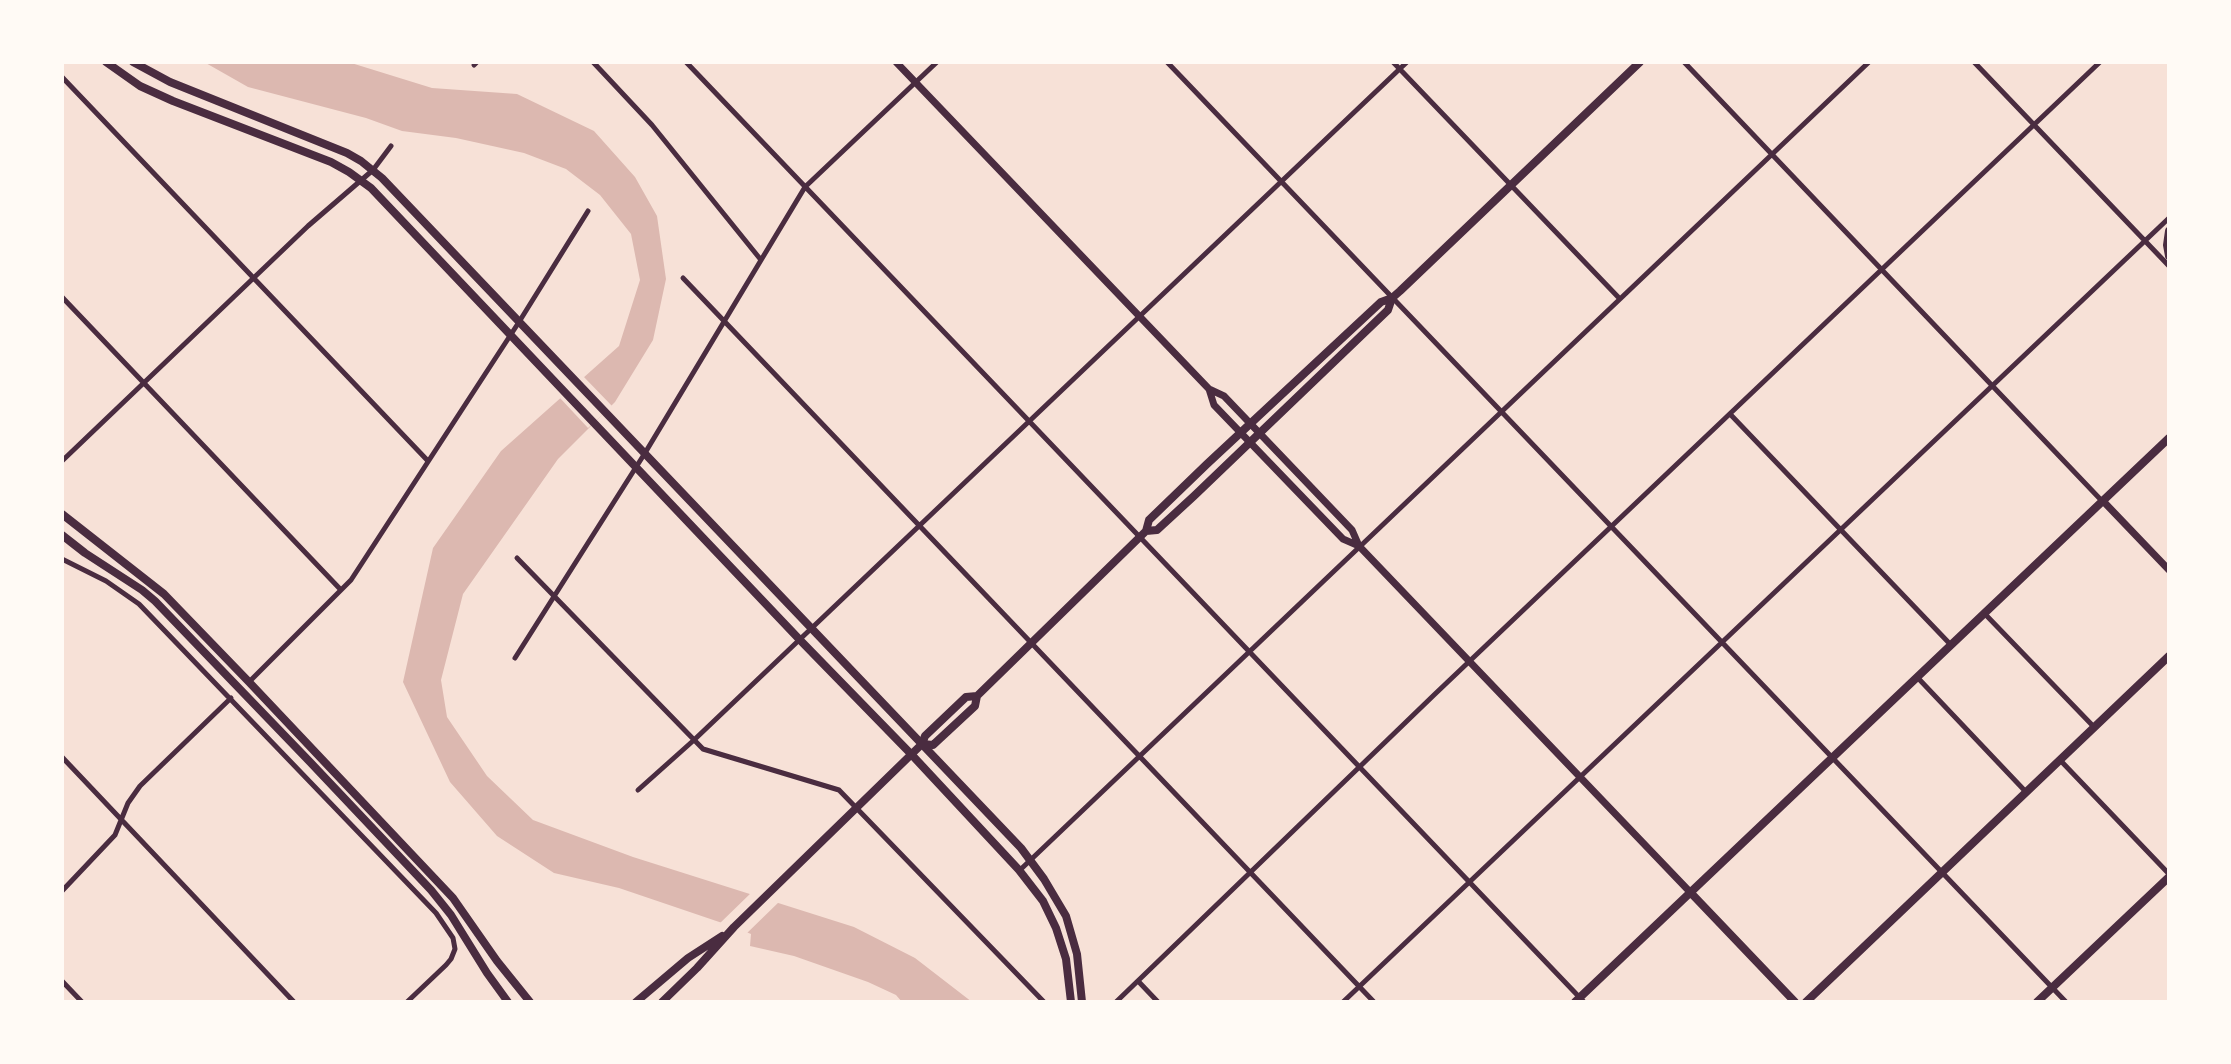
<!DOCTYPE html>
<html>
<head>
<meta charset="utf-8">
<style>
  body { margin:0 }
  #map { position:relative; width:2231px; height:1064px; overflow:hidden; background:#f7e1d7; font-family:"PT Serif",serif }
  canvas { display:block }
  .frame { position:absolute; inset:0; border:64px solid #fffaf5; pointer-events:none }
</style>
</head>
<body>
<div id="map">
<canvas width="2231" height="1064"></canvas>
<div class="frame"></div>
</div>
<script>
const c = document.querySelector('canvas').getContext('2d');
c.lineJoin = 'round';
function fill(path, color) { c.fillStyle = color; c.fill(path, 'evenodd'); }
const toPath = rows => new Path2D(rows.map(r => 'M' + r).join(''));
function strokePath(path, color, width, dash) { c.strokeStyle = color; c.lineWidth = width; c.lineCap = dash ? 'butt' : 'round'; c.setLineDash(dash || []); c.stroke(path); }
fill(toPath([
  [204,62,348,62,432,88,517,94,594,131,635,177,657,216,666,279,653,340,615,402,558,459,463,594,441,680,447,717,487,776,533,820,633,857,854,927,915,958,972,1002,902,1002,896,995,868,982,794,956,750,946,751,934,734,927,619,888,554,873,497,836,450,782,403,682,433,548,501,451,619,346,640,280,631,234,600,195,566,169,524,153,456,138,402,131,366,118,248,87]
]), '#dcb8b0');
fill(toPath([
  [583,376,612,406,588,428,560,398],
  [753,891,781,900,744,936,717,926]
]), '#f7e1d7');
strokePath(toPath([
  [593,62,652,125,761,260],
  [686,62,1584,1002],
  [1167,62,2066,1002],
  [1393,62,1620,299],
  [1684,62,2102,501],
  [1974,62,2169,266],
  [474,65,477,62],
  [62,77,428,461],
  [683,278,1374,1002],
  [62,297,341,590],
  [1730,414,1950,644],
  [62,461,308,226,373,170,391,146],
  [517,558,703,749,839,790,1044,1002],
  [62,559,106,581,139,604,436,913,453,938,455,949,451,959,446,965,407,1002],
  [1984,613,2094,727],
  [515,658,645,453,805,187,937,62],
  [1917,677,2026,792],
  [249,682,351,580,519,322,588,211],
  [62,757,294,1002],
  [2060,760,2169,874],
  [638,790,694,740,1407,62],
  [1020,870,1869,62],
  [62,891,115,835,128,803,140,786,231,698],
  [62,981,82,1002],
  [1138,981,1158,1002],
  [1116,1002,1435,694,2100,62],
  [1343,1002,2169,218]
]), '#4a2c40', 5);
strokePath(toPath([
  [896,62,1209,389,1214,405,1289,483,1343,539,1359,546],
  [1209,389,1224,396,1352,530,1359,546,1690,892],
  [2103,501,2169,570]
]), '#4a2c40', 7);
strokePath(toPath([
  [1146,531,1157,530,1194,496,1388,310,1392,298],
  [922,744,933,745,975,706,977,696,1146,531,1149,520,1207,464,1381,302,1392,298,1400,291,1640,62],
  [636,1002,688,958,722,936],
  [662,1002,697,968,734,927,922,744,925,736,966,697,977,696],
  [1806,1002,2169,656],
  [2037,1002,2169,877]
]), '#4a2c40', 8);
strokePath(toPath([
  [106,62,140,86,173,101,331,162,349,172,371,188,799,639,911,754,1019,870,1043,901,1056,928,1066,959,1071,1002],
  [133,62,170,82,347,153,361,161,382,178,1021,848,1044,879,1066,916,1077,954,1082,1002],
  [2169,231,2167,245,2169,256],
  [62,514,164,594,249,682,453,898,497,961,530,1002],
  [62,535,85,553,142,590,155,601,310,762,431,890,451,915,487,973,508,1002],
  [1690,892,1795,1002],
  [1575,1002,2169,438]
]), '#4a2c40', 8);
</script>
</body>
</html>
